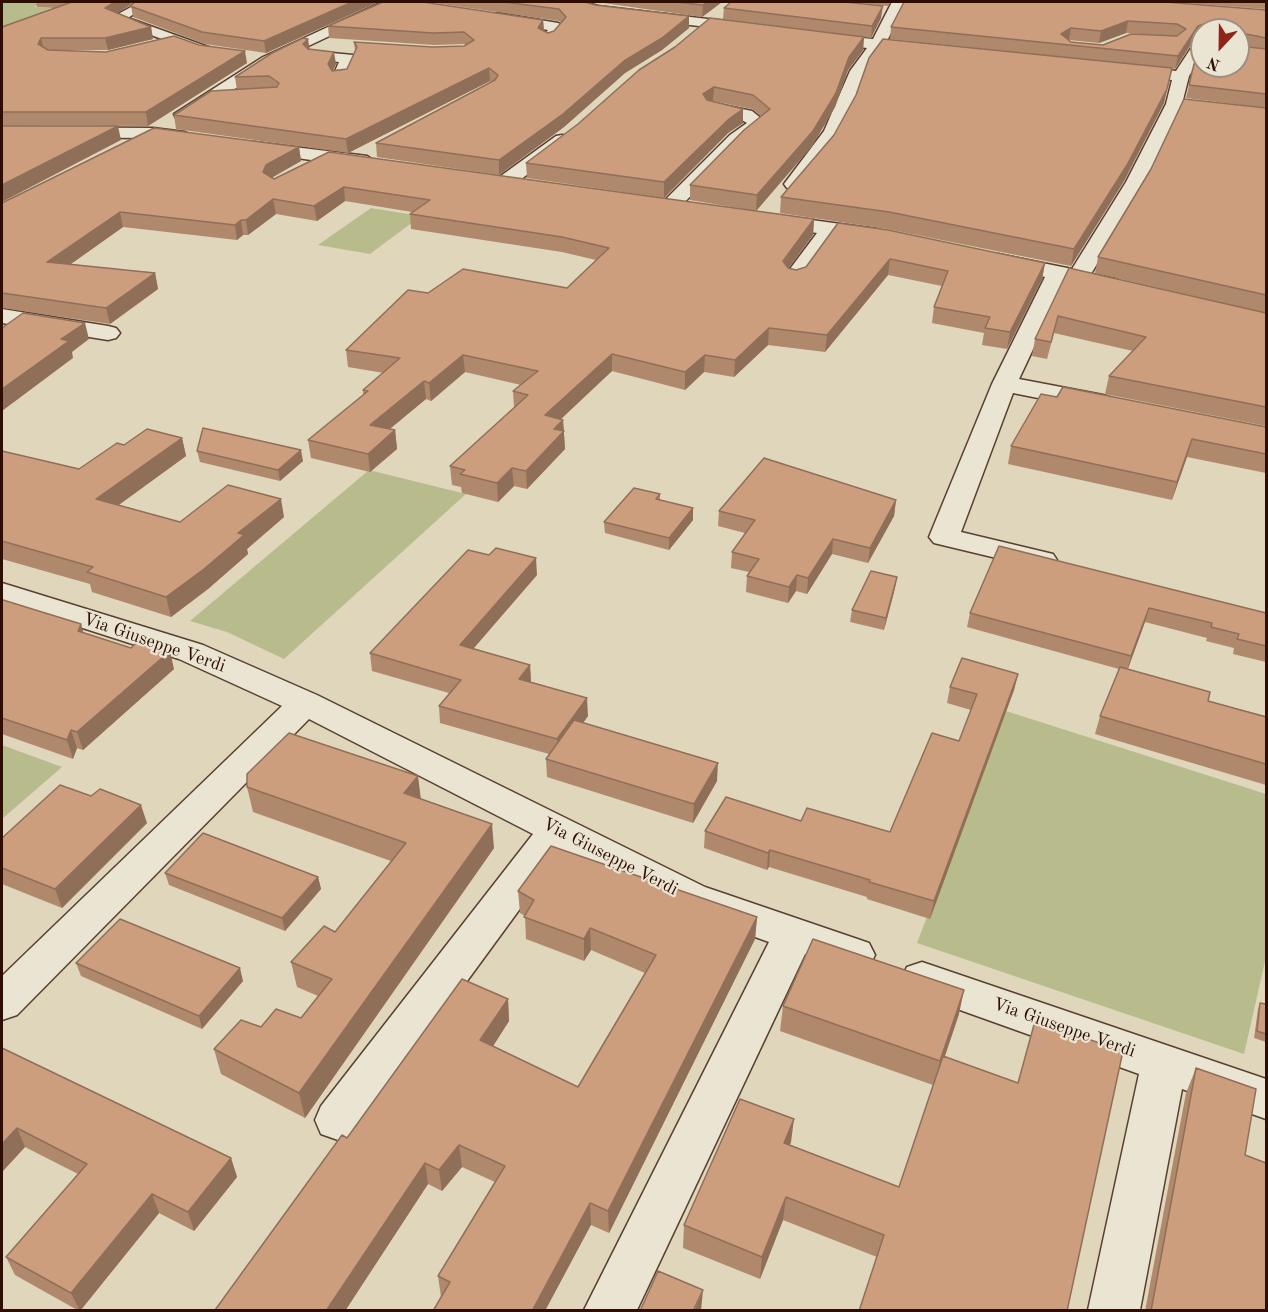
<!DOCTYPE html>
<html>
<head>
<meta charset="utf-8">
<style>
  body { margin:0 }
  #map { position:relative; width:1268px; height:1312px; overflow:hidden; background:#dfd6bb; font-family:"Old Standard TT",serif }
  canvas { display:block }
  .frame { position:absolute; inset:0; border:3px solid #2e0d02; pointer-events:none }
  .north { position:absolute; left:1190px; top:18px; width:60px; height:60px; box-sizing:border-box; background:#eae4d3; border:2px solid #9f8e7f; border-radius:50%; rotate:202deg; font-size:16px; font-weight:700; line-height:24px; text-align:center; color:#2e0d02 }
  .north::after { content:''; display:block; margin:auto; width:21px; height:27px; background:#8f2418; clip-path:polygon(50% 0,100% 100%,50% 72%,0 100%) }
</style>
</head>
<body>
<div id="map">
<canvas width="1268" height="1312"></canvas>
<div class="frame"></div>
<div class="north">N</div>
</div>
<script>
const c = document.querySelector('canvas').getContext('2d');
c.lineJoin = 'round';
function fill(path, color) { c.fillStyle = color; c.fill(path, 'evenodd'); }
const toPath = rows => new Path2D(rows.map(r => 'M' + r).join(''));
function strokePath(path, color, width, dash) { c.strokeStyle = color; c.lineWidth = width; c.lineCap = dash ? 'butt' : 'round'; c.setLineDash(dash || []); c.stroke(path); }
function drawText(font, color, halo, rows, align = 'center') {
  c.font = font + ' "Old Standard TT",serif'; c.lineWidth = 4.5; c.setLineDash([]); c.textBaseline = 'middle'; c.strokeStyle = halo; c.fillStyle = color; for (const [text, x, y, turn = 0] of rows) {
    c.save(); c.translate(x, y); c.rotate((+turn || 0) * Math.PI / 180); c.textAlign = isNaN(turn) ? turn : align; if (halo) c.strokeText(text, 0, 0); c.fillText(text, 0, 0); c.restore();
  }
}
fill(toPath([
  [2,2,43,2,34,7,74,10,2,41],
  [371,208,421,216,370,254,318,245],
  [369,470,466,494,284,659,227,632,190,621],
  [1006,711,1266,794,1266,957,1244,1054,917,943],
  [2,745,62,767,2,819]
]), '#b8bc8c');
const minor = toPath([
  [382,2,401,2,300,50,353,55,356,58,346,81,334,81,332,78,339,62,286,57,188,118,176,118,174,114,263,57,382,2],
  [565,2,584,2,598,6,750,24,757,28,750,32,596,14,565,2],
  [892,2,906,2,887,41,923,44,931,49,923,54,882,49,866,71,842,131,831,149,801,188,787,188,784,184,824,131,850,71,867,48,819,42,812,38,819,34,873,39,892,2],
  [131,7,138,11,128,18,214,49,217,52,214,55,204,55,109,19,131,7],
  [498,13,558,23,565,27,553,42,548,43,541,39,548,30,493,20,493,14,498,13],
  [1202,38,1202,54,1189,76,1182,104,1146,182,1091,274,1117,279,1120,284,1117,289,1109,291,1065,281,1019,379,1103,395,1112,398,1116,403,1112,408,1103,411,1013,393,961,532,1053,554,1057,560,1053,566,1042,569,934,543,929,537,992,384,1045,277,990,265,987,260,990,255,998,254,1072,269,1126,182,1166,104,1172,80,1126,75,1118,70,1126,65,1176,71,1197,39,1202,38],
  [713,103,752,111,767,123,742,143,677,210,663,210,660,206,663,202,730,135,747,123,740,119,707,112,705,108,713,103],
  [2,127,153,128,185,132,194,137,185,142,153,138,2,137,2,127],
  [562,135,568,136,571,140,568,144,512,186,498,186,495,182,498,178,556,136,562,135],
  [254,142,367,156,376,162,367,168,248,151,245,147,248,143,254,142],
  [768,214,877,229,884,231,887,235,884,239,877,241,837,236,803,282,795,284,787,282,784,277,817,233,761,224,758,220,761,216,768,214],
  [2,309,108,326,116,328,120,333,116,338,108,340,2,323,2,309],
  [2,583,203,645,317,695,705,887,869,943,875,955,869,967,854,971,805,954,637,1310,584,1310,769,942,677,909,563,850,355,1134,338,1140,321,1134,315,1120,321,1106,533,834,309,719,17,1015,2,1020,2,976,282,706,179,659,2,602,2,583],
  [922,962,1266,1079,1266,1119,1182,1089,1140,1310,1088,1310,1139,1074,907,991,901,979,907,967,922,962]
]);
strokePath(minor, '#5a3f30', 3);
fill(minor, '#eae4d3');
fill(toPath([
  [36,2,378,2,266,53,205,44,133,17,131,6,130,5,117,13,151,27,153,39,108,50,59,50,247,63,148,126,2,125,2,27,54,8,37,7],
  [428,2,585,2,689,28,662,50,625,73,564,127,499,175,377,157,376,143,492,82,490,81,348,153,176,129,174,115,237,90,235,77,310,49,336,64,333,70,347,69,355,51,354,42,433,47,464,46,466,45,465,44,434,45,329,38,328,26,543,20,544,31,548,33,554,31,561,23,559,21],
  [596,2,722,2,702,17],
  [851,2,891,2,888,6],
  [1172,2,1266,2,1266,9],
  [724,8,881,18,871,38,723,19],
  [1266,10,1266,313,1095,273,1098,257,1266,108,1186,98,1194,64,1238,30,1202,30,1202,36,1195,38,1175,69,1172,68,1164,103,1124,181,1071,266,887,229,780,213,781,197,1072,58,890,39,891,27],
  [1126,33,1174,36,1103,45,1071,42,1069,40,1099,43],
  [864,37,863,50,848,70,835,107,812,146,756,211,690,200,690,185,761,116,752,109,713,101,712,102,743,109,743,123,728,133,664,198,527,178,526,163,578,124],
  [299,147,301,161,272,177,274,179,814,219,813,235,788,268,796,270,806,267,838,223,1045,263,1042,279,1007,349,982,345,984,333,932,323,934,307,942,286,888,275,825,352,768,345,734,377,704,372,685,390,612,371,561,419,563,420,565,449,527,489,514,486,498,502,462,493,461,487,452,485,450,466,514,408,513,391,521,385,465,372,431,401,426,399,389,429,395,430,397,449,370,472,311,458,308,440,363,395,363,390,384,373,348,367,346,350,428,293,567,288,596,260,562,252,411,229,410,214,412,212,345,201,317,221,276,214,248,235,243,235,237,240,123,227,71,264,155,273,158,289,110,324,2,308,2,203],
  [1069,268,1266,313,1266,426,1105,394,1109,376,1133,351,1054,333,1047,359,1032,356,1035,339],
  [1057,397,1266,427,1266,473,1187,457,1172,500,1008,464,1011,446],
  [182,438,186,456,118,505,180,522,284,517,247,549,248,554,208,589,171,617,92,592,90,584,2,559,2,451,79,469,124,445],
  [197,451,303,461,280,481,200,462],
  [660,494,660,500,693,508,693,520,669,550,605,533,604,522],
  [896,500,894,516,868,563,832,554,807,594,796,591,788,603,746,592,747,576,749,572,731,568,732,552,745,533,718,526,719,511],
  [999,546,1266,613,1266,662,1233,654,1234,648,1206,641,1207,638,1145,622,1128,669,1208,701,1266,716,1266,785,1095,734,1100,716,1119,669,967,627,970,613],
  [537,575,473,648,530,665,531,682,588,716,583,723,717,781,693,823,547,777,546,759,549,754,440,723,439,706,449,693,372,671,370,653],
  [895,588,884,630,850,622,852,610],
  [2,601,81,624,83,633,174,669,83,750,77,748,73,759,2,734],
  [1018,674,1014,690,930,919,867,899,867,897,769,867,767,870,704,848,705,831,801,821,890,832,959,741,971,710,947,703,950,687],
  [247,787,421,799,494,848,305,1118,221,1074,214,1049,261,1027,301,1018,318,996,297,987,291,962,335,932,391,861,253,812],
  [147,823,62,908,2,884,2,838],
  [165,873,318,877,321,889,285,931,169,885],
  [518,891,757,917,755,939,609,1233,591,1225,441,1297,438,1276,495,1182,462,1167,442,1191,428,1184,345,1311,215,1311,347,1138,508,999,509,1021,493,1046,578,1087,645,973,591,950,584,961,526,939,525,916,520,913],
  [76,963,243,981,202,1029,81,976],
  [1260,1003,1266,1004,1266,1042,1254,1038,1258,1009],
  [783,1006,959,1014,944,1057,1018,1083,1123,1051,877,1257,783,1220,760,1279,683,1248,684,1225,791,1142,790,1145,899,1187,933,1085,780,1031],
  [2,1048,231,1158,237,1177,194,1231,159,1213,80,1311,79,1311,15,1275,6,1257,78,1174,25,1147,2,1172],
  [1196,1068,1245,1155,1266,1311,1145,1311,1186,1093]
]), '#b0886c');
fill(toPath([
  [115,2,129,2,130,5,107,20,105,8],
  [352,2,378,2,266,53,264,41],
  [708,2,722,2,702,17,703,5],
  [883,6,881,18,871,38,872,26],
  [689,16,689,28,662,50,625,73,564,127,499,175,499,160,624,61],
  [543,20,544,32,538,28],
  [1128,21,1126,33,1099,43,1101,31],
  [1204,24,1203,30,1202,30,1202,36,1195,38,1175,69,1178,56,1198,26],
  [151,27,153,39,108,50,105,38],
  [1071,28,1069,40,1062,44,1061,34],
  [864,37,863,50,848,70,835,107,812,146,756,211,757,195,849,57],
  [41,38,44,50,38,44],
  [308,39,310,51,303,44],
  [245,51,247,63,148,126,146,112],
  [334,52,336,64,330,77,328,64],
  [489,68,490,81,348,153,346,139],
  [1172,68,1164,103,1124,181,1071,266,1074,249],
  [714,87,713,101,703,107,703,94],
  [743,109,743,123,728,133,664,198,664,182,729,119],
  [118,126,121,140,2,202,2,185],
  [299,147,301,161,268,180,263,172,266,165],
  [344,187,345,201,317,221,314,206],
  [273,199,276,214,248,235,246,220],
  [120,212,123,227,51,278,47,262],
  [814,219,813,235,782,277,783,261],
  [241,220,243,235,237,240,235,225],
  [890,259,888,275,825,352,827,335],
  [1045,263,1042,279,1007,349,1010,332],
  [155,273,158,289,110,324,106,308],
  [85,323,89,339,72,352,73,358,2,411,2,389,61,339],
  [769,328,768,345,734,377,735,360],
  [612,354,612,371,546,433,545,415],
  [463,355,465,372,431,401,429,383],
  [705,355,704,372,685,390,685,372],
  [424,381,426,399,373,443,370,425],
  [563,420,565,449,527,489,526,471,554,429],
  [395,430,397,449,370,472,368,454],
  [182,438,186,456,101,518,96,499],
  [1192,439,1187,457,1172,500,1177,482],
  [301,450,303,461,280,481,278,470],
  [512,468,514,486,498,502,497,483],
  [281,499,284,517,247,549,248,554,208,589,171,617,166,597,238,533],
  [896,500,894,516,868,563,870,548],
  [693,508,693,520,669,550,669,538],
  [833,539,832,554,807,594,808,578],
  [536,558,537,575,462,662,460,645],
  [797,575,796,591,788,603,789,587],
  [897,577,895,588,884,630,886,618],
  [1149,608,1145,622,1127,671,1131,656],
  [81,624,86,642,78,631],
  [170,651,174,669,83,750,77,732],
  [530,665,531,682,519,679],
  [1018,674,1014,690,930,919,934,901],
  [587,698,588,716,558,757,557,739],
  [71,730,77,748,73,759,67,740],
  [718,763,717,781,693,823,694,804],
  [418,776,421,800,404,793],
  [141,805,147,823,62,908,55,889],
  [492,824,494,848,305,1118,299,1093],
  [770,850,769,867,767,870,768,853],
  [318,877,321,889,285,931,282,918],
  [757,917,755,939,609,1233,608,1211],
  [590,928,591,950,584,961,584,939],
  [240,968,243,981,202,1029,199,1016],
  [964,990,959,1014,935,1086,940,1061],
  [508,999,509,1021,483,1062,480,1040],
  [794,1119,791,1142,781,1166,784,1143],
  [17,1128,25,1147,2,1172,2,1144],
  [459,1145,462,1167,442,1191,439,1170],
  [231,1158,237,1177,194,1231,188,1212],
  [425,1163,428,1184,345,1311,326,1311],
  [152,1194,159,1213,80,1311,71,1293],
  [786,1197,783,1220,760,1279,762,1257],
  [590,1203,591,1225,545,1311,532,1311],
  [703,1290,701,1311,694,1311]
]), '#906f58');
const building = toPath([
  [72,2,115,2,105,8,151,27,105,38,41,38,38,44,48,50,106,52,174,36,199,45,245,51,146,112,2,112,2,27,72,2],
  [135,2,352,2,264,41,202,32,130,6,135,2],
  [383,2,423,2,543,20,538,28,548,33,554,31,566,17,559,9,504,2,585,2,595,5,689,16,662,38,624,61,563,114,499,160,376,143,495,80,498,75,489,68,346,139,174,115,211,91,277,87,279,83,269,76,235,77,272,53,303,38,308,39,303,44,308,49,334,52,328,64,332,71,347,69,357,47,354,42,433,47,464,46,474,40,464,32,433,33,328,26,383,2],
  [676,2,708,2,703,5,676,2],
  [731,2,844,2,883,6,872,26,724,8,731,2],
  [904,2,1165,2,1266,10,1266,38,1241,33,1239,35,1239,46,1266,49,1266,94,1189,85,1194,64,1202,51,1202,66,1238,66,1238,30,1207,30,1207,26,1204,24,1198,26,1178,56,891,27,904,2],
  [1128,21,1177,24,1186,29,1177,36,1131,34,1103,45,1071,42,1061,34,1071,28,1101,31,1128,21],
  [710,18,864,37,849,57,836,93,813,131,757,195,690,185,744,130,770,109,753,95,714,87,703,94,707,100,743,109,729,119,664,182,526,163,578,124,639,70,675,47,710,18],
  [883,39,1172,68,1167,89,1127,165,1074,249,889,212,781,197,834,135,856,95,869,58,883,39],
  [1184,99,1266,108,1266,295,1098,257,1151,169,1184,99],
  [2,126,118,126,2,185,2,126],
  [154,128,299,147,266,165,263,172,274,179,329,152,814,219,783,261,788,268,796,270,806,267,838,223,888,230,1045,263,1010,332,985,328,990,317,934,307,948,271,890,259,827,335,769,328,735,360,705,355,685,372,612,354,545,415,563,420,554,429,564,431,526,471,512,468,497,483,460,474,465,470,450,466,528,395,513,391,538,371,463,355,429,383,424,381,370,425,395,430,368,454,308,440,368,391,363,390,400,358,346,350,408,290,428,293,463,269,567,288,609,248,562,237,410,214,430,200,344,187,314,206,273,199,246,220,241,220,235,225,120,212,47,262,155,273,106,308,2,293,2,203,154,128],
  [1069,268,1266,313,1266,407,1109,376,1146,337,1058,316,1051,342,1035,339,1069,268],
  [23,313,85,323,61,339,69,341,2,389,2,328,23,313],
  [1063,387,1266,427,1266,454,1192,439,1177,482,1011,446,1041,394,1057,397,1063,387],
  [203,428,301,450,278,470,197,451,203,428],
  [147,429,182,438,96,499,180,522,228,485,281,499,238,533,244,535,204,569,166,597,87,572,93,567,2,541,2,451,79,469,117,443,124,445,147,429],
  [764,458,896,500,870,548,833,539,808,578,797,575,789,587,747,576,759,559,732,552,755,520,719,511,764,458],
  [634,488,660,494,656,499,693,508,669,538,604,522,634,488],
  [999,546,1266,613,1266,646,1237,639,1239,634,1211,627,1212,623,1149,608,1131,656,970,613,999,546],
  [496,548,536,558,460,645,530,665,519,679,587,698,557,739,439,706,461,680,370,653,468,550,489,555,496,548],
  [871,571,897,577,886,618,852,610,871,571],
  [3,600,81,624,78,631,131,648,138,641,170,651,77,732,71,730,67,740,2,718,2,601,3,600],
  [962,658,1018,674,934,901,869,882,870,880,770,850,768,853,705,831,726,797,801,821,807,808,890,832,932,733,959,741,977,694,950,687,962,658],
  [1120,667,1210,692,1208,701,1266,717,1266,764,1100,716,1120,667],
  [574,720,718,763,694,804,546,759,574,720],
  [289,733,418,776,404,793,492,824,299,1093,214,1049,241,1020,261,1027,276,1009,301,1018,332,979,291,962,324,926,335,932,406,843,247,787,247,774,289,733],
  [60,785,91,796,100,789,141,805,55,889,2,868,2,838,60,785],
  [203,833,318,877,282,918,165,873,203,833],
  [551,846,757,917,608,1211,590,1203,532,1311,433,1311,450,1282,438,1276,505,1166,459,1145,439,1170,425,1163,326,1311,215,1310,342,1135,347,1138,462,979,508,999,480,1040,578,1087,656,955,590,928,584,939,524,917,534,900,518,891,551,846],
  [120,919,240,968,199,1016,76,963,120,919],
  [813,939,964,990,940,1061,783,1006,813,939],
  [1260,1003,1266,1004,1266,1034,1257,1031,1260,1003],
  [1035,1021,1123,1051,1067,1311,859,1311,884,1235,786,1197,762,1257,684,1225,740,1099,794,1119,784,1143,899,1187,943,1056,1018,1083,1035,1021],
  [2,1048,231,1158,188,1212,152,1194,71,1293,6,1257,87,1164,17,1128,2,1144,2,1048],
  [1196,1068,1256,1089,1245,1155,1266,1163,1266,1311,1151,1311,1196,1068],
  [658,1271,703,1290,694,1309,696,1311,640,1311,658,1271]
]);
fill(building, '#cd9e7e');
strokePath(building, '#906f58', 1.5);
drawText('18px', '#2e0d02', '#eae4d3', [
  ["Via Giuseppe Verdi",154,643,19],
  ["Via Giuseppe Verdi",610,857,27],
  ["Via Giuseppe Verdi",1064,1028,19]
]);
</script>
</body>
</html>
